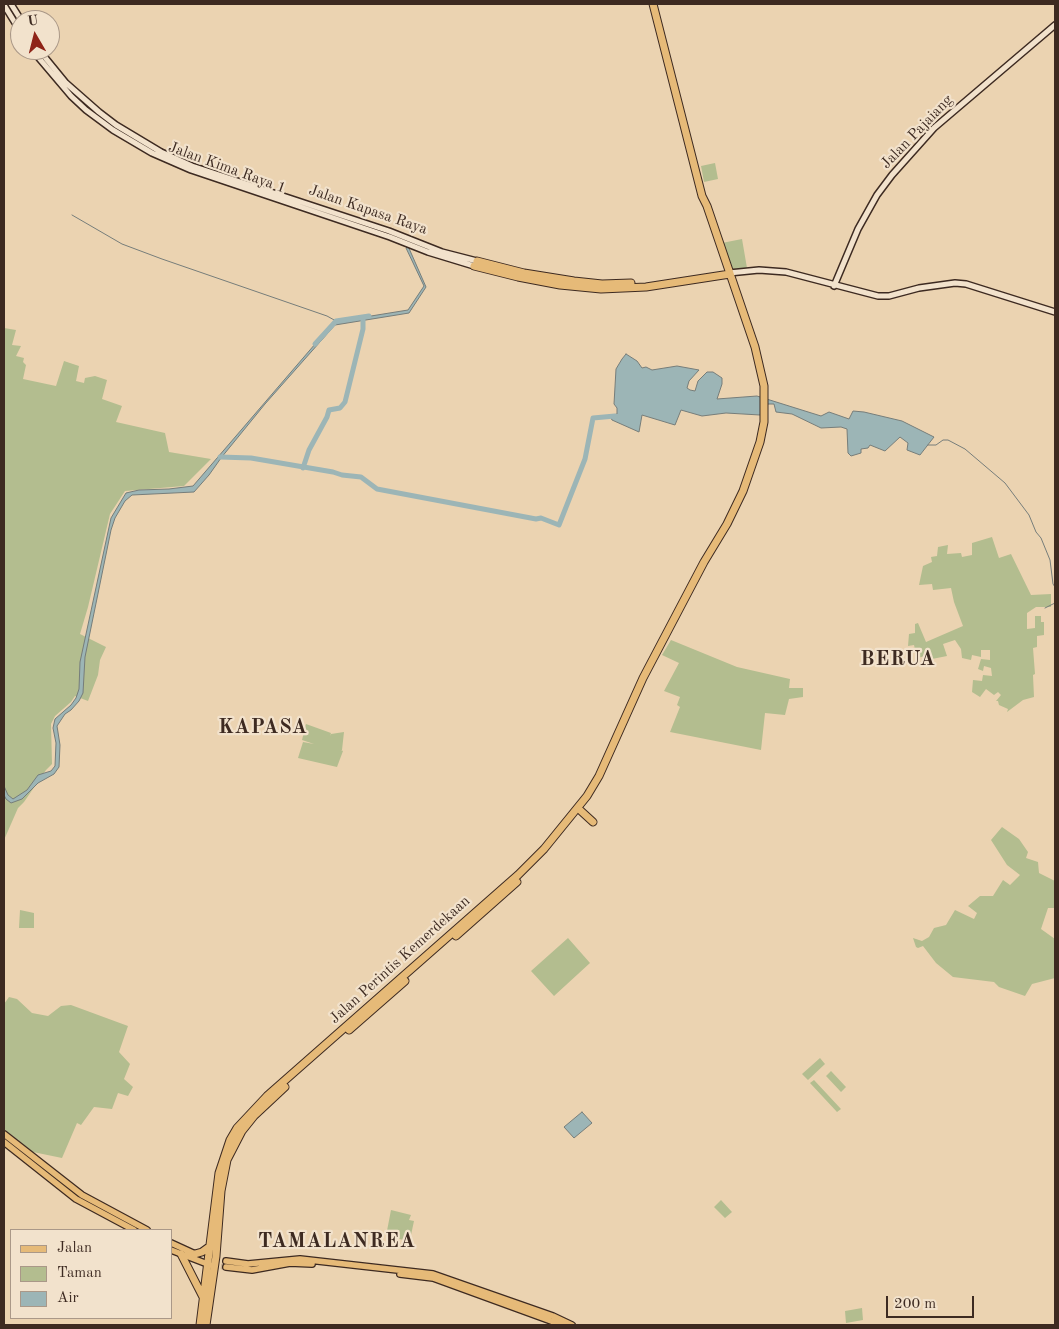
<!DOCTYPE html>
<html>
<head>
<meta charset="utf-8">
<style>
  body { margin:0 }
  #map { position:relative; width:1059px; height:1329px; overflow:hidden; background:#ebd3b1; font-family:"Old Standard TT",serif }
  canvas { display:block }
  .frame { position:absolute; inset:0; border:5px solid #3d2a21; pointer-events:none }
  .legend { position:absolute; left:10px; top:1229px; width:162px; height:90px; box-sizing:border-box; background:#f2e2cc; border:1px solid #aa9888; margin:0; padding:6px 9px; list-style:none; font-size:15px; color:#3d2a21 }
  .legend li { display:flex; align-items:center; gap:10px; height:25px }
  .legend b { width:25px; border:1px solid #aa9888 }
  .north { position:absolute; left:10px; top:10px; width:50px; height:50px; box-sizing:border-box; background:#f2e2cc; border:1px solid #aa9888; border-radius:50%; rotate:352deg; font-size:14px; font-weight:700; line-height:20px; text-align:center; color:#3d2a21 }
  .north::after { content:''; display:block; margin:auto; width:18px; height:22px; background:#8f2418; clip-path:polygon(50% 0,100% 100%,50% 72%,0 100%) }
  .scale { position:absolute; left:886px; top:1296px; width:88px; height:22px; box-sizing:border-box; border:2px solid #3d2a21; border-top:0; padding-left:6px; font-size:15px; line-height:18px; white-space:nowrap; color:#3d2a21; -webkit-text-stroke:4px #f2e2cc; paint-order:stroke }
</style>
</head>
<body>
<div id="map">
<canvas width="1059" height="1329"></canvas>
<div class="frame"></div>
<ul class="legend">
<li><b style="height:6px;background:#e6ba78"></b>Jalan</li>
<li><b style="height:14px;background:#b3bd8f"></b>Taman</li>
<li><b style="height:14px;background:#9cb5b6"></b>Air</li>
</ul>
<div class="north">U</div>
<div class="scale">200 m</div>
</div>
<script>
const c = document.querySelector('canvas').getContext('2d');
c.lineJoin = 'round';
function fill(path, color) { c.fillStyle = color; c.fill(path, 'evenodd'); }
const toPath = rows => new Path2D(rows.map(r => 'M' + r).join(''));
function strokePath(path, color, width, dash) { c.strokeStyle = color; c.lineWidth = width; c.lineCap = dash ? 'butt' : 'round'; c.setLineDash(dash || []); c.stroke(path); }
function drawText(font, color, halo, rows, align = 'center') {
  c.font = font + ' "Old Standard TT",serif'; c.lineWidth = 4.5; c.setLineDash([]); c.textBaseline = 'middle'; c.strokeStyle = halo; c.fillStyle = color; for (const [text, x, y, turn = 0] of rows) {
    c.save(); c.translate(x, y); c.rotate((+turn || 0) * Math.PI / 180); c.textAlign = isNaN(turn) ? turn : align; if (halo) c.strokeText(text, 0, 0); c.fillText(text, 0, 0); c.restore();
  }
}
fill(toPath([
  [715,163,718,179,704,182,701,166],
  [742,239,747,268,731,270,722,243],
  [4,328,16,330,12,345,21,346,16,356,24,358,23,362,26,365,23,379,56,386,64,361,79,366,76,381,84,383,85,378,95,376,107,380,102,399,122,406,116,422,165,433,169,452,211,459,184,486,125,491,110,514,88,607,80,634,106,647,100,660,98,675,88,701,75,696,71,702,55,716,51,724,52,764,46,770,24,802,18,808,4,840],
  [992,537,999,558,1011,554,1031,595,1051,594,1051,607,1036,607,1027,613,1027,629,1035,628,1035,616,1041,616,1041,622,1044,622,1044,635,1037,636,1037,647,1033,648,1035,674,1033,675,1034,697,1023,700,1007,712,1008,709,999,705,998,701,996,701,1001,695,998,692,994,695,986,689,980,697,972,692,973,680,982,681,983,675,992,676,991,668,984,666,983,671,978,669,981,659,990,660,990,650,981,650,981,657,972,655,971,660,962,658,961,649,955,640,943,644,947,656,932,659,930,655,917,658,914,645,908,646,909,634,915,633,915,624,918,623,926,642,963,626,954,602,951,588,933,590,932,584,919,585,923,566,932,562,931,557,937,556,938,547,948,545,947,554,961,553,962,557,972,555,972,543],
  [671,640,737,667,790,679,789,688,803,688,803,697,789,699,785,715,765,713,761,750,670,732,680,707,677,705,680,697,664,691,679,663,662,655],
  [306,724,331,733,330,736,331,734,344,732,342,750,341,750,343,751,337,767,298,758,303,742,314,744,302,740],
  [1002,827,1019,839,1028,852,1026,858,1038,862,1039,873,1055,881,1055,908,1048,908,1041,929,1055,939,1055,978,1032,984,1025,996,999,987,994,982,953,977,936,963,923,946,918,948,916,947,913,938,922,941,929,937,934,928,946,925,955,910,974,919,977,913,968,906,980,896,993,896,1003,880,1010,885,1020,875,1007,865,991,840],
  [20,910,34,913,34,928,19,928],
  [568,938,590,963,554,996,531,971],
  [9,997,17,999,32,1013,48,1016,61,1006,71,1005,128,1026,119,1052,130,1064,124,1079,133,1087,128,1096,118,1093,112,1109,94,1107,81,1125,77,1123,62,1158,33,1152,4,1129,4,1004],
  [820,1058,825,1064,808,1080,802,1074],
  [831,1071,846,1087,841,1092,826,1076],
  [814,1080,841,1109,837,1112,810,1083],
  [721,1200,732,1212,725,1218,714,1207],
  [391,1210,411,1215,409,1220,414,1221,411,1235,406,1234,404,1240,386,1236],
  [862,1308,863,1320,846,1323,845,1311]
]), '#b3bd8f');
const water = toPath([
  [408,246,426,287,409,313,335,325,265,404,221,458,209,475,194,492,132,495,125,501,115,518,111,530,85,657,83,693,79,701,71,710,65,714,57,726,60,745,59,767,54,774,38,783,22,799,11,803,6,799,4,795,4,786,8,795,13,799,27,790,38,775,51,771,55,766,56,743,53,728,55,719,71,705,76,698,79,689,80,662,111,518,126,493,139,490,169,489,193,486,334,322,408,310,424,286,406,248,408,246],
  [626,354,637,361,642,368,646,367,652,370,677,366,699,370,689,381,687,388,690,390,695,391,698,381,707,372,713,372,722,378,722,384,717,399,757,396,821,416,829,412,849,419,853,411,864,412,902,421,934,437,920,455,907,450,908,443,900,437,885,451,870,445,868,448,861,449,861,453,851,456,848,453,847,429,841,427,821,428,792,414,776,412,774,404,768,404,760,415,726,413,702,416,681,410,675,425,642,415,639,432,612,420,610,416,617,414,617,408,614,404,616,369,622,359,626,354],
  [582,1112,592,1123,574,1138,564,1127,582,1112]
]);
fill(water, '#9cb5b6');
strokePath(water, '#767d7a', 1);
strokePath(toPath([
  [72,215,122,244,162,259,327,316,336,321],
  [928,445,936,445,943,440,948,440,965,449,1005,483,1029,515,1036,532,1041,538,1050,560,1053,584,1055,587],
  [1045,608,1055,603]
]), '#767d7a', 1);
strokePath(toPath([
  [315,344,336,321,369,316],
  [220,457,251,458,333,472,342,475,361,477,377,489,536,519,541,518,559,525,585,459,593,418,615,416],
  [303,468,309,450,327,417,329,410,340,408,345,402,363,329,363,317]
]), '#9cb5b6', 5);
strokePath(toPath([
  [214,1269,216,1266,226,1267]
]), '#c8b194', 5.5, [5.5, 3]);
const secondary = toPath([
  [11,4,21,20],
  [4,5,20,31],
  [32,50,71,96,86,110,113,130,152,153,191,170,390,237,428,252,474,266],
  [39,50,66,83,99,112,116,125,161,152,192,166,389,231,442,252,477,261],
  [729,273,759,270,786,272,878,296,889,296,919,288,955,283,966,284,1055,312],
  [834,286,858,229,877,195,892,175,934,128,1055,25]
]);
const primary = toPath([
  [4,1134,82,1195,147,1230],
  [4,1142,76,1199,134,1230],
  [171,1243,195,1254],
  [171,1250,210,1265],
  [226,1261,248,1264,300,1259,433,1274,553,1316,572,1325],
  [226,1267,252,1270,290,1263,312,1264],
  [400,1274,433,1278,562,1325]
]);
const highway = toPath([
  [477,261,524,273,574,281,602,284,631,283],
  [474,266,518,277,560,285,601,289,646,287,730,274],
  [581,811,593,822],
  [456,936,517,882],
  [349,1030,405,981],
  [181,1254,204,1299],
  [195,1254,202,1252,209,1247],
  [200,1325,219,1173,230,1140,237,1128,267,1096,518,875,544,849,587,796,599,776,643,678,704,562,727,524,743,491,760,442,764,422,764,386,755,347,707,206,702,196,653,4],
  [206,1325,216,1256,221,1191,227,1160,242,1131,254,1116,285,1087]
]);
strokePath(secondary, '#3d2a21', 8);
strokePath(primary, '#3d2a21', 8);
strokePath(highway, '#3d2a21', 9);
strokePath(secondary, '#f2e2cc', 5);
strokePath(primary, '#e6ba78', 5.5);
strokePath(highway, '#e6ba78', 7);
drawText('15px', '#3d2a21', '#f2e2cc', [
  ["Jalan Pajaiang",917,132,-46],
  ["Jalan Kima Raya 1",227,168,20],
  ["Jalan Kapasa Raya",368,210,19],
  ["Jalan Perintis Kemerdekaan",400,960,-42]
]);
c.letterSpacing = '1px';
drawText('bold 20px', '#3d2a21', '#f2e2cc', [
  ["BERUA",898,660],
  ["KAPASA",263,728],
  ["TAMALANREA",337,1242]
]);
c.letterSpacing = '0px';
</script>
</body>
</html>
